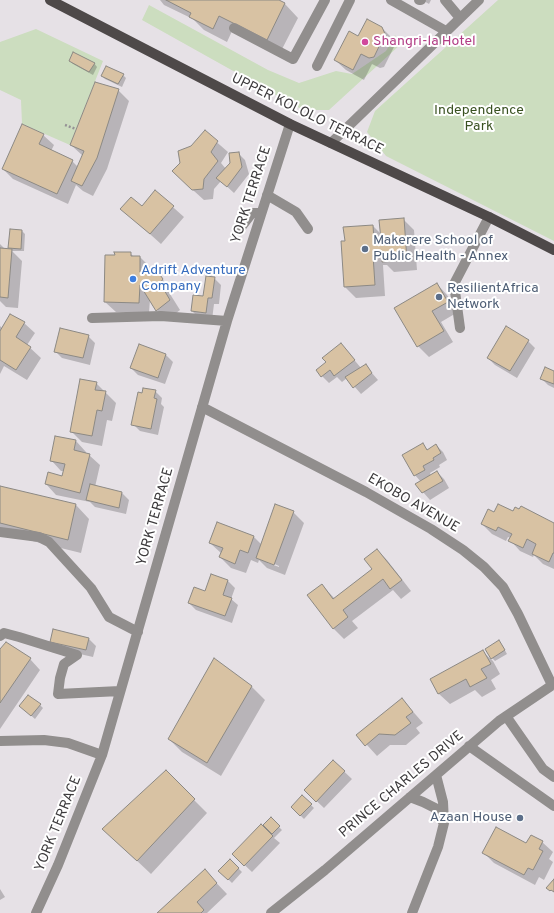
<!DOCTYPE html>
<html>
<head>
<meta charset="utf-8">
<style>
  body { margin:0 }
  canvas { display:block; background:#e6e1e6 }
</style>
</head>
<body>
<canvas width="554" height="913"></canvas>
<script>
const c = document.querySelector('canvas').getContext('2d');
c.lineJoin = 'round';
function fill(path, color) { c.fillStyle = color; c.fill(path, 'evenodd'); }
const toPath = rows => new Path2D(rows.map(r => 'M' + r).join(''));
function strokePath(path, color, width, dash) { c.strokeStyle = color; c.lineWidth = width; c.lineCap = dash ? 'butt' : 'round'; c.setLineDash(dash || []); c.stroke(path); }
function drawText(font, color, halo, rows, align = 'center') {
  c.font = font + ' Overpass,sans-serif'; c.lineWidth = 4; c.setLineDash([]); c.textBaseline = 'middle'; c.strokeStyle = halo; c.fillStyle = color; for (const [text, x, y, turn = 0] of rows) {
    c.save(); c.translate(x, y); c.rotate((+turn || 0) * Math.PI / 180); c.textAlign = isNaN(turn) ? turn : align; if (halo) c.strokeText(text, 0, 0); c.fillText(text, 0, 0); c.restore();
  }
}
fill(toPath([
  [498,0,554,0,554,241,386,156,367,132,375,111],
  [149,5,268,70,299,83,336,71,352,74,386,51,395,35,401,44,329,110,303,110,142,20],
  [36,29,103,61,70,145,22,124,21,100,0,90,0,42]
]), '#ccddbf');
fill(toPath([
  [160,0,277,0,285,4,298,18,280,53,233,29,227,42,204,30,193,19,164,5],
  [422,0,431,0,429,4],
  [382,28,393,39,395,45,384,67,380,68,372,64,364,80,346,70,335,60,359,37],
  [70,61,94,63,97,67,93,75,73,64],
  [123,75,126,78,122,87,105,79,102,76],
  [118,90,129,101,107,169,93,196,83,191,76,185,68,204,13,179,3,169,43,135,54,145,51,151,72,161,78,167,83,156,71,145],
  [205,132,228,152,221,163,226,169,238,153,245,160,249,174,234,193,221,181,214,189,213,199,204,200,184,182,181,163,191,147],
  [156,192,184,217,161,244,122,209,142,207],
  [404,220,414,230,417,270,394,272,387,265,383,265,385,296,356,298,345,287,342,242,346,242,373,226,381,234],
  [10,230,22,231,25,234,24,251,12,251,22,261,18,308,6,307,0,301,0,244,6,250,12,250,9,247],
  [130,253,134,257,140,257,150,267,150,275,153,276,157,274,173,290,170,294,180,310,167,320,157,310,150,299,149,313,116,312,105,302],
  [214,278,221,285,219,304,214,304,212,320,199,318,192,311,204,297],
  [437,284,447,295,458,312,441,322,453,342,429,357,418,346,395,308],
  [24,323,35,333,27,345,41,358,27,380,4,366,0,374,0,326,2,328],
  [88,336,95,343,90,365,62,358,55,351],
  [528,341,535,348,517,378,495,365,488,358],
  [341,344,361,368,365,365,378,380,361,394,347,378,342,382,337,377,329,383,322,376,327,362],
  [166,355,173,362,165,384,138,375,131,368],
  [554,372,554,388,548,385,541,378],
  [96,383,116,403,112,421,107,420,102,446,82,442,71,431],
  [155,391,162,398,161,404,164,407,158,435,140,431,133,424],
  [76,441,86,452,86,454,89,455,100,465,95,487,122,493,129,500,126,514,95,507,90,502,56,495,46,484,63,477,64,471,61,471,51,460],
  [423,445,428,450,436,445,443,452,447,460,439,465,440,467,430,473,431,476,437,472,444,479,449,488,430,500,416,484,421,482,415,475],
  [0,487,76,505,89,519,81,553,0,533],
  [293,512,304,523,285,575,267,568,259,560,258,563,251,560,246,573,231,568,220,557,221,553,210,543,254,537,261,544],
  [268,561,279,566,279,567,268,563],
  [494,513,513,513,554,524,554,569,543,564,534,555,533,557,520,551,510,540,511,538,508,537,506,541,492,534,482,524],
  [377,550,387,560,411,591,401,599,393,590,352,621,358,628,344,639,333,628,322,585,335,599,373,569],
  [212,575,228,581,235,588,231,599,238,605,232,623,196,610,189,603,206,592],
  [89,639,96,646,93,657,58,649,51,642],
  [502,645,507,654,495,661,492,658],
  [0,650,30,659,40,670,0,729],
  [482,651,493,661,500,674,491,680,496,689,482,697,475,690,450,704,439,694,431,680],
  [251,686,265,700,221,776,182,752,169,739],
  [402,699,423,723,416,728,420,733,406,745,390,745,377,756,358,735],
  [40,705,43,708,35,719,20,706],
  [333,761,352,779,324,808,305,790],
  [165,771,207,813,151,874,117,842],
  [302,796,314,808,304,819,292,807],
  [271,819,282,830,274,838,280,843,252,872,233,854],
  [542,842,553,852,549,859,553,862,544,880,539,877,535,885,494,863,484,853],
  [230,860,242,872,232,883,220,871],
  [205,871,227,894,207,913,158,913],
  [0,889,5,897,0,900]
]), '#0003');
const building = toPath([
  [166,0,279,0,285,3,267,40,219,16,213,29,189,17,191,13,166,0],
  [367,19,382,27,385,34,374,57,369,58,361,54,353,70,334,60,349,31,358,36,367,19],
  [73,52,95,63,89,72,69,61,73,52],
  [106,66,124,74,118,84,101,76,106,66],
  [95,82,119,89,97,158,82,186,71,181,84,151,70,145,95,82],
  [22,124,44,134,39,144,73,160,57,194,2,169,22,124],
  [205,130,218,141,211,152,218,161,204,179,203,189,192,190,172,171,180,163,178,151,191,146,205,130],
  [239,152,242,167,227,187,216,178,230,163,229,153,239,152],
  [155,190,174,206,150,234,120,209,131,197,142,206,155,190],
  [404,218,407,260,382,262,382,255,373,255,375,285,344,287,341,241,345,241,343,227,373,225,374,241,381,240,379,220,404,218],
  [10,229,22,230,21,249,8,248,10,229],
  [0,248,12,249,8,298,0,297,0,248],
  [114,252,131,252,131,256,140,256,140,272,142,269,153,275,158,272,163,279,160,283,170,300,156,311,140,285,139,303,104,302,105,255,115,255,114,252],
  [206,276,215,277,212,298,208,298,206,313,191,311,193,295,203,296,206,276],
  [437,283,448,302,432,311,444,331,417,347,394,308,437,283],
  [10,314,25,322,16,337,31,347,16,370,0,360,0,331,10,314],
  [506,326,529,340,510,371,487,358,506,326],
  [60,328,89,335,83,358,54,352,60,328],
  [341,343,355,360,334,376,330,370,321,377,316,370,326,362,322,358,341,343],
  [139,344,166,354,158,378,130,368,139,344],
  [366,364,372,373,353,388,345,377,366,364],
  [545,367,554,371,554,384,540,379,545,367],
  [80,379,97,382,95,390,106,391,102,411,97,410,92,436,70,432,80,379],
  [143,388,156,390,154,398,157,399,151,429,131,425,138,392,142,393,143,388],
  [55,436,76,440,74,450,90,454,80,493,45,484,48,472,62,476,65,464,50,461,55,436],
  [423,443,427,450,436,444,441,453,433,458,434,460,423,466,425,470,414,476,402,455,423,443],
  [437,471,443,481,422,493,415,484,437,471],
  [90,484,122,492,119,508,86,500,90,484],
  [0,486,76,504,68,540,0,523,0,486],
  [275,504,294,511,274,565,256,558,275,504],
  [498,504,513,511,515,507,519,509,521,506,554,523,554,553,553,553,549,562,532,554,536,544,527,539,523,548,508,541,512,534,498,527,496,531,481,524,488,509,494,512,498,504],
  [217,522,254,536,248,553,240,550,235,564,219,557,223,548,209,543,217,522],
  [377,549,402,580,390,589,383,579,343,610,348,617,333,629,307,595,322,584,333,599,372,569,364,559,377,549],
  [211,574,228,580,223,595,232,598,225,616,188,603,194,587,205,591,211,574],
  [53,629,89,638,86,650,50,642,53,629],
  [499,640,505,650,491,659,485,649,499,640],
  [6,642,31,658,0,703,0,649,6,642],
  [483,650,491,664,481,669,487,678,470,687,466,679,438,694,430,679,483,650],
  [214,658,252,686,207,763,168,739,214,658],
  [28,695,41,704,31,716,19,706,28,695],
  [402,698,413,712,406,717,411,723,395,735,379,734,365,746,356,735,402,698],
  [333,760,345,771,316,802,304,790,333,760],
  [166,770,195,799,137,861,102,829,166,770],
  [302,795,312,804,300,816,291,807,302,795],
  [271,817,280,826,272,834,263,825,271,817],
  [261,824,273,836,244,866,232,854,261,824],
  [496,827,526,843,531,835,543,841,539,849,543,851,533,870,528,868,524,875,482,853,496,827],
  [230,859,239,868,228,880,218,871,230,859],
  [205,869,217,883,197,902,204,910,201,913,157,913,205,869],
  [554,879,554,892,551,890,550,891,546,888,554,879]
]);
fill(building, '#d8c2a3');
strokePath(building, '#8c8984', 1);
strokePath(toPath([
  [65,125,76,129]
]), '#959295', 2.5, [2, 2]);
strokePath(toPath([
  [391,0,446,31],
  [419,0,421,0],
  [445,0,460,18],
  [234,28,293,59,325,0],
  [317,66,350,0],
  [331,143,479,0],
  [267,195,296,212,308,229],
  [239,230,252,213,261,213],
  [92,318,161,316,227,321],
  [460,328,454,284,489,217],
  [202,407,366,492,431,529,463,550,484,567,503,587,518,614,552,685],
  [0,532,39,537,49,542,91,588,109,617,138,632],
  [0,636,4,633,19,637,77,655,64,664,60,678,58,694,120,691],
  [506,716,543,769,554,777],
  [0,741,44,740,68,743,102,755],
  [469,746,554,806],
  [410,797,423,802,435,808,443,822],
  [36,913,58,865,102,755,227,321,290,124],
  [271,913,325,870,499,721,554,684],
  [412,913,438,847,444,823,443,802,436,775]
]), '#918e8d', 10);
strokePath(toPath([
  [50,0,290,124,489,217,554,250]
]), '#4e4949', 10);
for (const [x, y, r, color] of [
  [365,42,4,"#d1479c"],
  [365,249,4,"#5c6f8a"],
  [133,279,4,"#3f7fe0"],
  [439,297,4,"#5c6f8a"],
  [520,818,4,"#5c6f8a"]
]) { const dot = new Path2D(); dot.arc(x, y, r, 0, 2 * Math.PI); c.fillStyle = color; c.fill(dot); strokePath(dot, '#fff', 1.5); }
drawText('14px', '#b23c85', '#fff', [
  ["Shangri-la Hotel",373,42]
], 'left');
drawText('14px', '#395121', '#fff', [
  ["Independence",479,111],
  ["Park",479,127]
]);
drawText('14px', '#3d3b3d', '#fff', [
  ["UPPER KOLOLO TERRACE",307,115,26],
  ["YORK TERRACE",252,195,-72],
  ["EKOBO AVENUE",413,504,30],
  ["YORK TERRACE",156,517,-74],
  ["PRINCE CHARLES DRIVE",402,785,-40],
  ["YORK TERRACE",59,824,-68]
]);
drawText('14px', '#4e5e75', '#fff', [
  ["Makerere School of",373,241],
  ["Public Health - Annex",373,257],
  ["ResilientAfrica",447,289],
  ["Network",447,305],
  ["Azaan House",512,818,"right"]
], 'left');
drawText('14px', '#366cbe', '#fff', [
  ["Adrift Adventure",141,271],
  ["Company",141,287]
], 'left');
</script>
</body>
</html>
